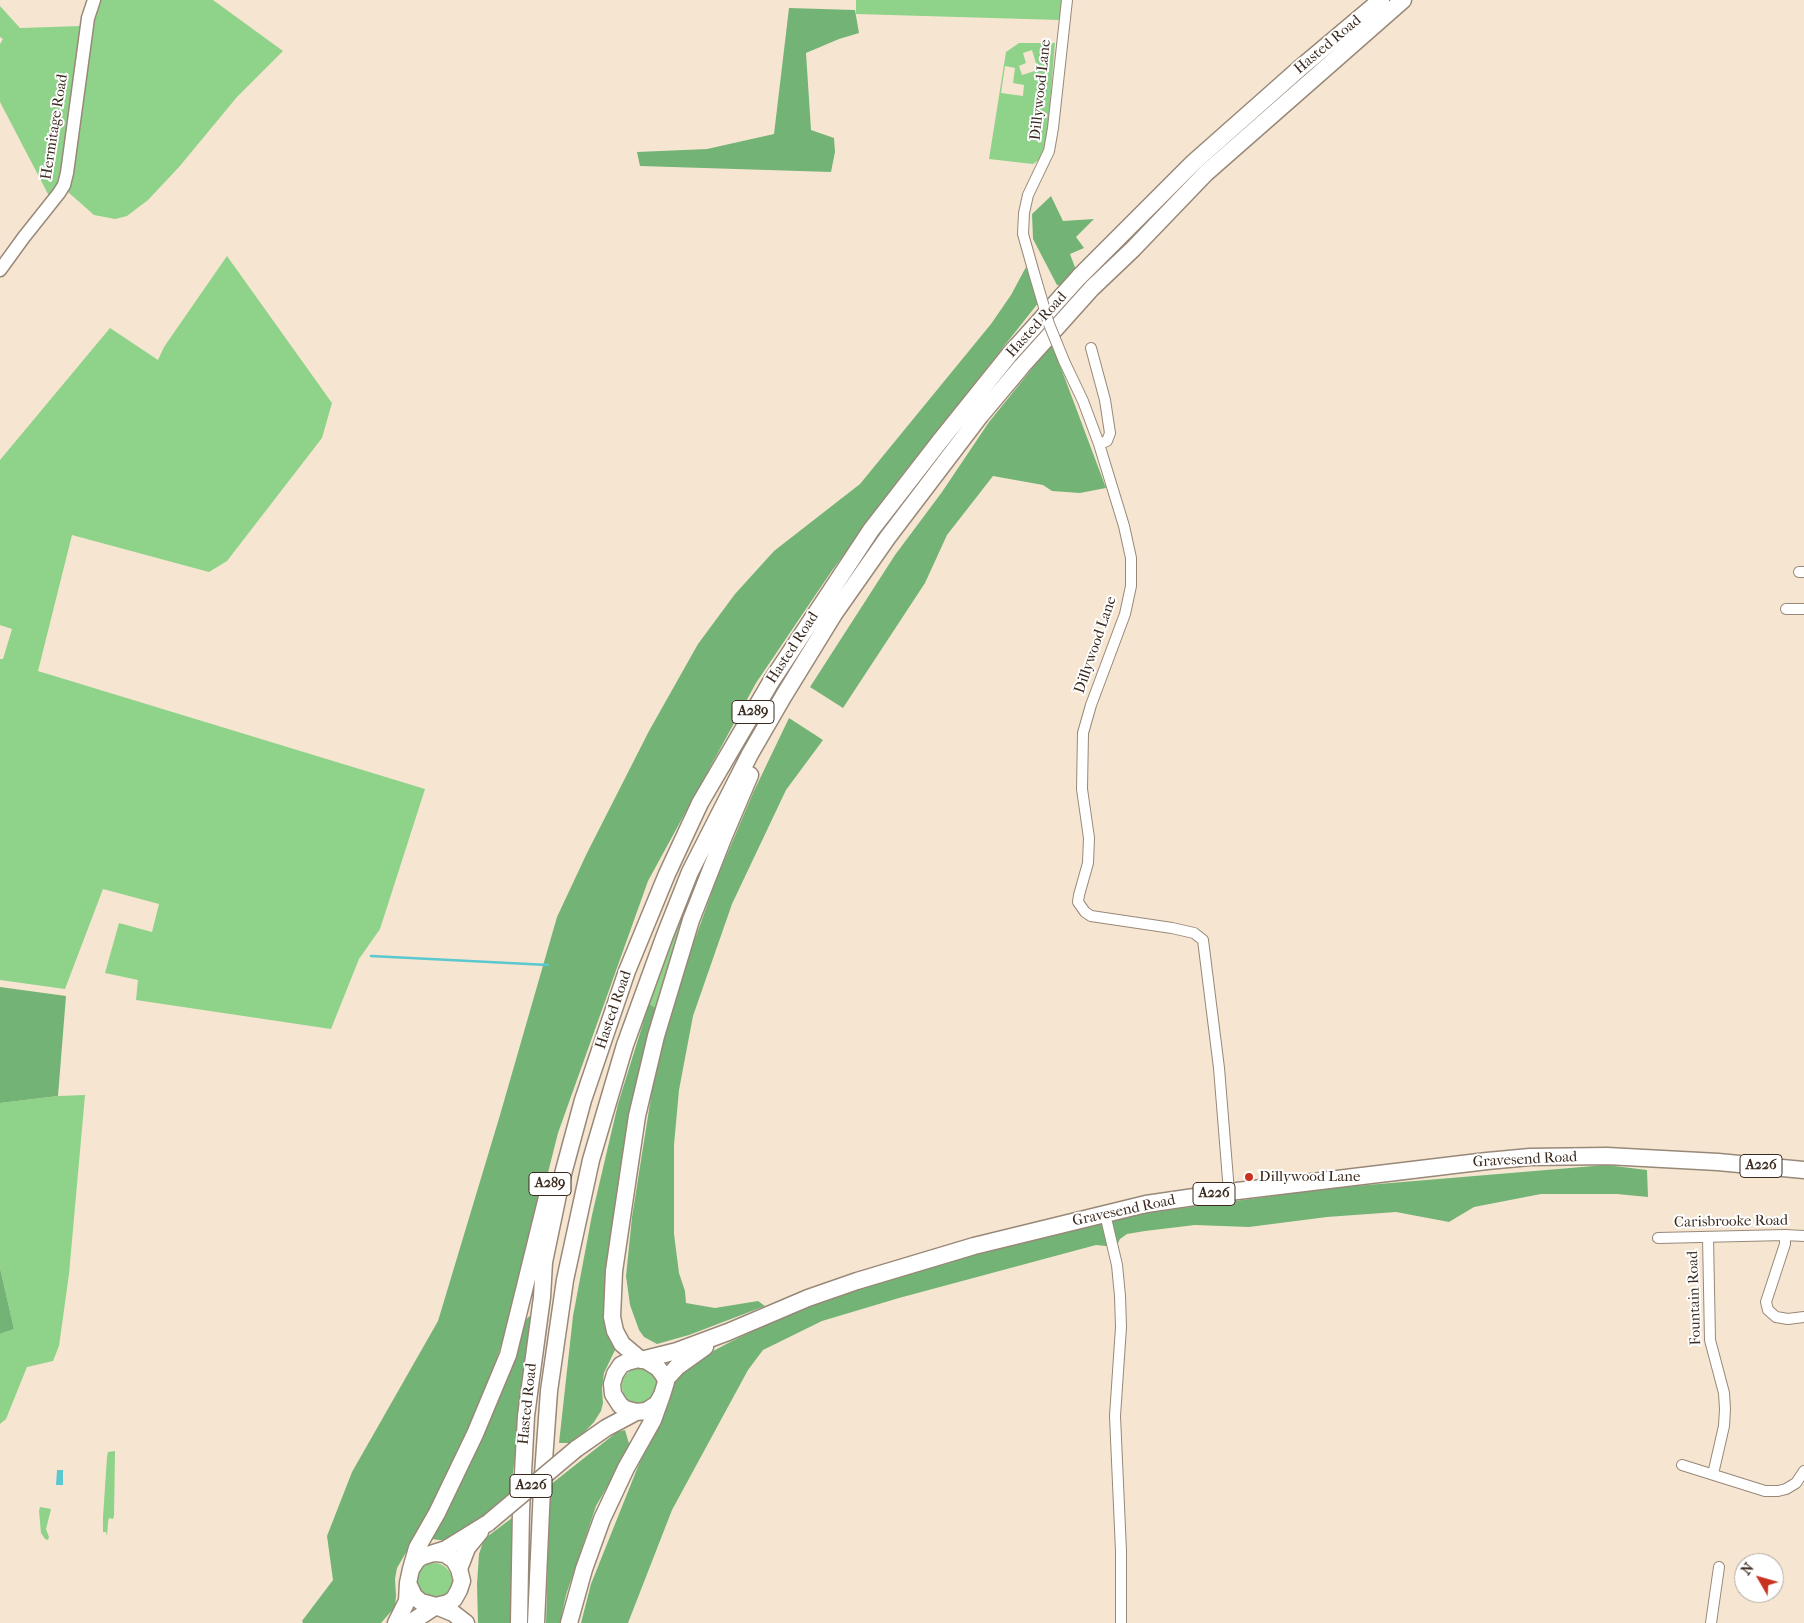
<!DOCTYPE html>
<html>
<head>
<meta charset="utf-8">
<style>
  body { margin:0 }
  #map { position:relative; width:1804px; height:1623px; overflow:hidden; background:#f6e6d1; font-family:"IM FELL French Canon",serif }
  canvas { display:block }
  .north { position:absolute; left:1734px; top:1553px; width:50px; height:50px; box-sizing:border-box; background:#fff; border:1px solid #b1aaa5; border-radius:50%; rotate:308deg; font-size:14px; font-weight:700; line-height:20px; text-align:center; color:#3b2a1e }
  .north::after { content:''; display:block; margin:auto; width:18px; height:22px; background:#c8321e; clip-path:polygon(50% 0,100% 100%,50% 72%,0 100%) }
</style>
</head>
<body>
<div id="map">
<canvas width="1804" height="1623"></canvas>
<div class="north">N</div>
</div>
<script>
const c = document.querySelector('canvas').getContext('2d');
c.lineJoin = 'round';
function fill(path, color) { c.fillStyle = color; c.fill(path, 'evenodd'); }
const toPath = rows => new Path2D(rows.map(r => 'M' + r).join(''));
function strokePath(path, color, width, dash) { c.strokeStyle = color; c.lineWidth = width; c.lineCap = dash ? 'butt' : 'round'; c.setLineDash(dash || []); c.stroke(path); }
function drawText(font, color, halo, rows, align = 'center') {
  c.font = font + ' "IM FELL French Canon",serif'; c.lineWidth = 4; c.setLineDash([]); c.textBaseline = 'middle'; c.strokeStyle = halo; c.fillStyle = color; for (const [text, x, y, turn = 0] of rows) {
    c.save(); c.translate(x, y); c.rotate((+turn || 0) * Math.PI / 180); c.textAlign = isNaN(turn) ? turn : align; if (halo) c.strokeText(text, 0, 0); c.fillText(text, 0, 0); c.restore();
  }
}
fill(toPath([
  [100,0,213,0,283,51,237,97,179,167,148,200,127,216,115,219,94,215,68,192,92,14],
  [856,0,1062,0,1060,20,856,14],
  [0,6,20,28,81,26,65,173,49,196,0,102,0,44,3,39,0,37],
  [1019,43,1055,43,1047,142,1039,160,1033,164,989,159,1006,52],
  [1032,50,1038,70,1022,75,1019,66,1026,63,1023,53],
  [1005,66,1015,68,1013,83,1024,85,1023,96,1001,93],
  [227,256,332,403,322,438,227,561,209,572,72,535,38,671,425,789,380,929,359,959,331,1029,136,1000,138,980,105,973,119,923,152,932,159,904,103,889,65,989,0,980,0,659,3,659,12,629,0,625,0,460,110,328,158,360,164,347],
  [704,865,658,1009,649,1004,674,933],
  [85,1095,69,1274,59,1346,53,1361,27,1367,6,1419,0,1424,0,1334,14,1329,0,1268,0,1103,58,1096],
  '622 1386a18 18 0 1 1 36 0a18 18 0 1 1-36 0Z',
  [115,1451,114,1516,113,1519,109,1518,108,1522,107,1536,106,1532,103,1532,103,1517,107,1457,108,1452],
  [40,1507,51,1509,46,1529,49,1537,48,1540,45,1539,41,1533,39,1511],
  '416 1581a18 18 0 1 1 36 0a18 18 0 1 1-36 0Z'
]), '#8fd28a');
fill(toPath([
  [789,8,855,10,859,33,839,39,806,53,811,130,834,138,835,152,831,172,640,166,637,152,707,149,774,134],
  [1051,196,1063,221,1094,219,1076,237,1084,248,1070,254,1076,270,1063,286,1057,285,1033,239,1032,214],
  [1026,267,1039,302,902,475,831,572,756,683,648,881,558,1133,514,1308,484,1395,440,1494,397,1568,395,1579,396,1596,395,1607,381,1623,303,1623,302,1621,333,1580,327,1536,352,1472,438,1321,500,1115,557,917,587,853,649,731,698,644,735,594,774,551,860,484,991,324,1011,295],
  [1052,344,1106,488,1080,493,1052,491,1043,485,993,476,947,535,925,583,843,708,810,687,895,555,942,492,989,422],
  [789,718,823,740,786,790,732,904,693,1016,679,1090,674,1145,674,1234,679,1273,685,1291,686,1303,715,1308,758,1301,765,1306,689,1335,657,1344,644,1337,639,1330,630,1305,626,1276,632,1217,657,1059,683,972,717,878,753,793],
  [0,987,66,996,58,1096,0,1103],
  [649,1004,658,1009,610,1325,615,1350,604,1373,602,1389,603,1403,601,1411,594,1422,574,1443,559,1443,573,1316,592,1215,618,1104],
  [1606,1165,1647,1170,1648,1197,1617,1194,1541,1194,1474,1207,1449,1222,1396,1212,1327,1217,1249,1227,1195,1225,1145,1231,1127,1234,1120,1239,1116,1247,1096,1245,899,1298,822,1321,763,1350,748,1370,672,1510,628,1623,581,1623,591,1584,637,1469,658,1422,669,1403,674,1381,679,1374,702,1357,732,1341,797,1310,880,1281,1102,1219,1331,1188],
  [0,1268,14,1329,0,1334],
  [533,1313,510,1496,476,1522,447,1541,431,1539,455,1496,498,1396,524,1321],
  [625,1430,630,1447,596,1506,566,1595,560,1623,546,1623,550,1485,617,1432],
  [512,1518,511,1623,478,1623,477,1584,479,1554,484,1539]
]), '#73b476');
fill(toPath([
  [57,1470,63,1470,63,1485,56,1485]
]), '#5ac8ce');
strokePath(toPath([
  [371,956,548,965]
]), '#5ac8ce', 2.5);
const minor = toPath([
  [1034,273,1023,234,1024,213,1028,195,1049,151,1053,128,1067,0],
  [1091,348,1105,400,1110,433,1107,441,1099,444],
  [1064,361,1083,401,1099,444,1124,526,1131,558,1131,586,1125,614,1091,705,1083,733,1082,789,1089,838,1088,863,1079,895,1078,902,1085,912,1091,916,1172,928,1194,933,1203,940,1219,1068,1229,1192],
  [1799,572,1804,572],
  [1786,609,1804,609],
  [1105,1214,1117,1265,1120,1296,1121,1327,1115,1416,1121,1551,1121,1623],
  [1785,1235,1785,1244,1766,1302,1768,1310,1776,1317,1788,1319,1804,1317],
  [1708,1237,1710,1340,1724,1393,1725,1409,1724,1426,1713,1474],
  [1658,1238,1785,1235,1804,1236],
  [1682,1465,1765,1491,1778,1491,1786,1489,1796,1483,1804,1471],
  [1711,1623,1719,1567]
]);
const tertiary = toPath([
  [0,270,24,237,59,193,64,185,67,173,88,18,94,0]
]);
const primary = toPath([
  [638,1359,647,1361,658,1368,664,1376,666,1382,662,1395,657,1404,646,1411,636,1412,625,1409,620,1405,613,1394,612,1384,615,1374,621,1365,627,1362,638,1359],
  [641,1360,677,1351,728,1332,808,1298,857,1281,974,1246,1146,1204,1229,1192,1487,1161,1530,1157,1607,1156,1718,1162,1804,1170],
  [641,1360,622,1344,615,1331,612,1317,614,1271,619,1237,637,1116,656,1036,691,920,724,836,750,775],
  [666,1379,677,1367,705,1347],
  [576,1449,606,1428,636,1412],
  [435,1553,445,1554,454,1560,459,1569,462,1581,459,1590,454,1599,448,1603,436,1606,421,1602,414,1596,408,1583,411,1569,417,1560,421,1557,446,1549,488,1523],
  [411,1569,417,1548,437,1513,475,1434,508,1355,550,1185],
  [459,1569,467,1548,480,1532],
  [436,1606,453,1613,466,1623],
  [396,1623,407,1601,408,1583],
  [410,1623,436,1606],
  [519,1623,521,1511,526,1416,542,1297,544,1262,560,1185,583,1100,627,971,667,874,700,803,772,680,871,530,940,441,1009,355,1079,277,1194,162,1299,69,1381,0],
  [536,1623,542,1488,549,1391,565,1280,591,1160,625,1045,665,935,690,872,750,754,783,697,834,614,888,537,980,416,1022,366,1092,288,1133,249,1206,173,1403,0],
  [569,1623,584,1569,602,1519,626,1468,653,1420,662,1395]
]);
strokePath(minor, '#988878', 12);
strokePath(tertiary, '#988878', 15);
strokePath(primary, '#988878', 19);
strokePath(minor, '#fff', 10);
strokePath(tertiary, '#fff', 12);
strokePath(primary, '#fff', 16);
const minorBridge = toPath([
  [1034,273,1049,324,1064,361]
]);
const primaryBridge = toPath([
  [488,1523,576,1449]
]);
strokePath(minorBridge, '#988878', 12, []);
strokePath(primaryBridge, '#988878', 19, []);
strokePath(minorBridge, '#fff', 10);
strokePath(primaryBridge, '#fff', 16);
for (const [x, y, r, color] of [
  [1249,1177,5,"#c8321e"]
]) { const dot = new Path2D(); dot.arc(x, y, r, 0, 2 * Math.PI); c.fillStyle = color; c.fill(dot); strokePath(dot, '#fff', 2); }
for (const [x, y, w] of [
  [753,712,42],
  [1761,1166,42],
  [550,1184,42],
  [1214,1194,42],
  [531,1486,42]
]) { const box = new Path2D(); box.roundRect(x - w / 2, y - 11.5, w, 23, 4); c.fillStyle = '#fff'; c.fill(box); strokePath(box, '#3b2a1e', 1); }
drawText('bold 14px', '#3b2a1e', null, [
  ["A289",753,712],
  ["A226",1761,1166],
  ["A289",550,1184],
  ["A226",1214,1194],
  ["A226",531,1486]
]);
drawText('15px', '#3b2a1e', '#fff', [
  ["Hasted Road",1328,45,-40],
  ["Dillywood Lane",1041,90,-84],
  ["Hermitage Road",55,127,-81],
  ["Hasted Road",1037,325,-48],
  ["Dillywood Lane",1096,645,-71],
  ["Hasted Road",793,648,-57],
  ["Hasted Road",614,1010,-71],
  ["Gravesend Road",1525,1160,-3],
  ["Gravesend Road",1124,1211,-12],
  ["Carisbrooke Road",1731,1222,-1],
  ["Fountain Road",1695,1298,-92],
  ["Hasted Road",528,1404,-84]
]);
drawText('15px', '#3b2a1e', '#fff', [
  ["Dillywood Lane",1259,1177]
], 'left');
</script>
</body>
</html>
